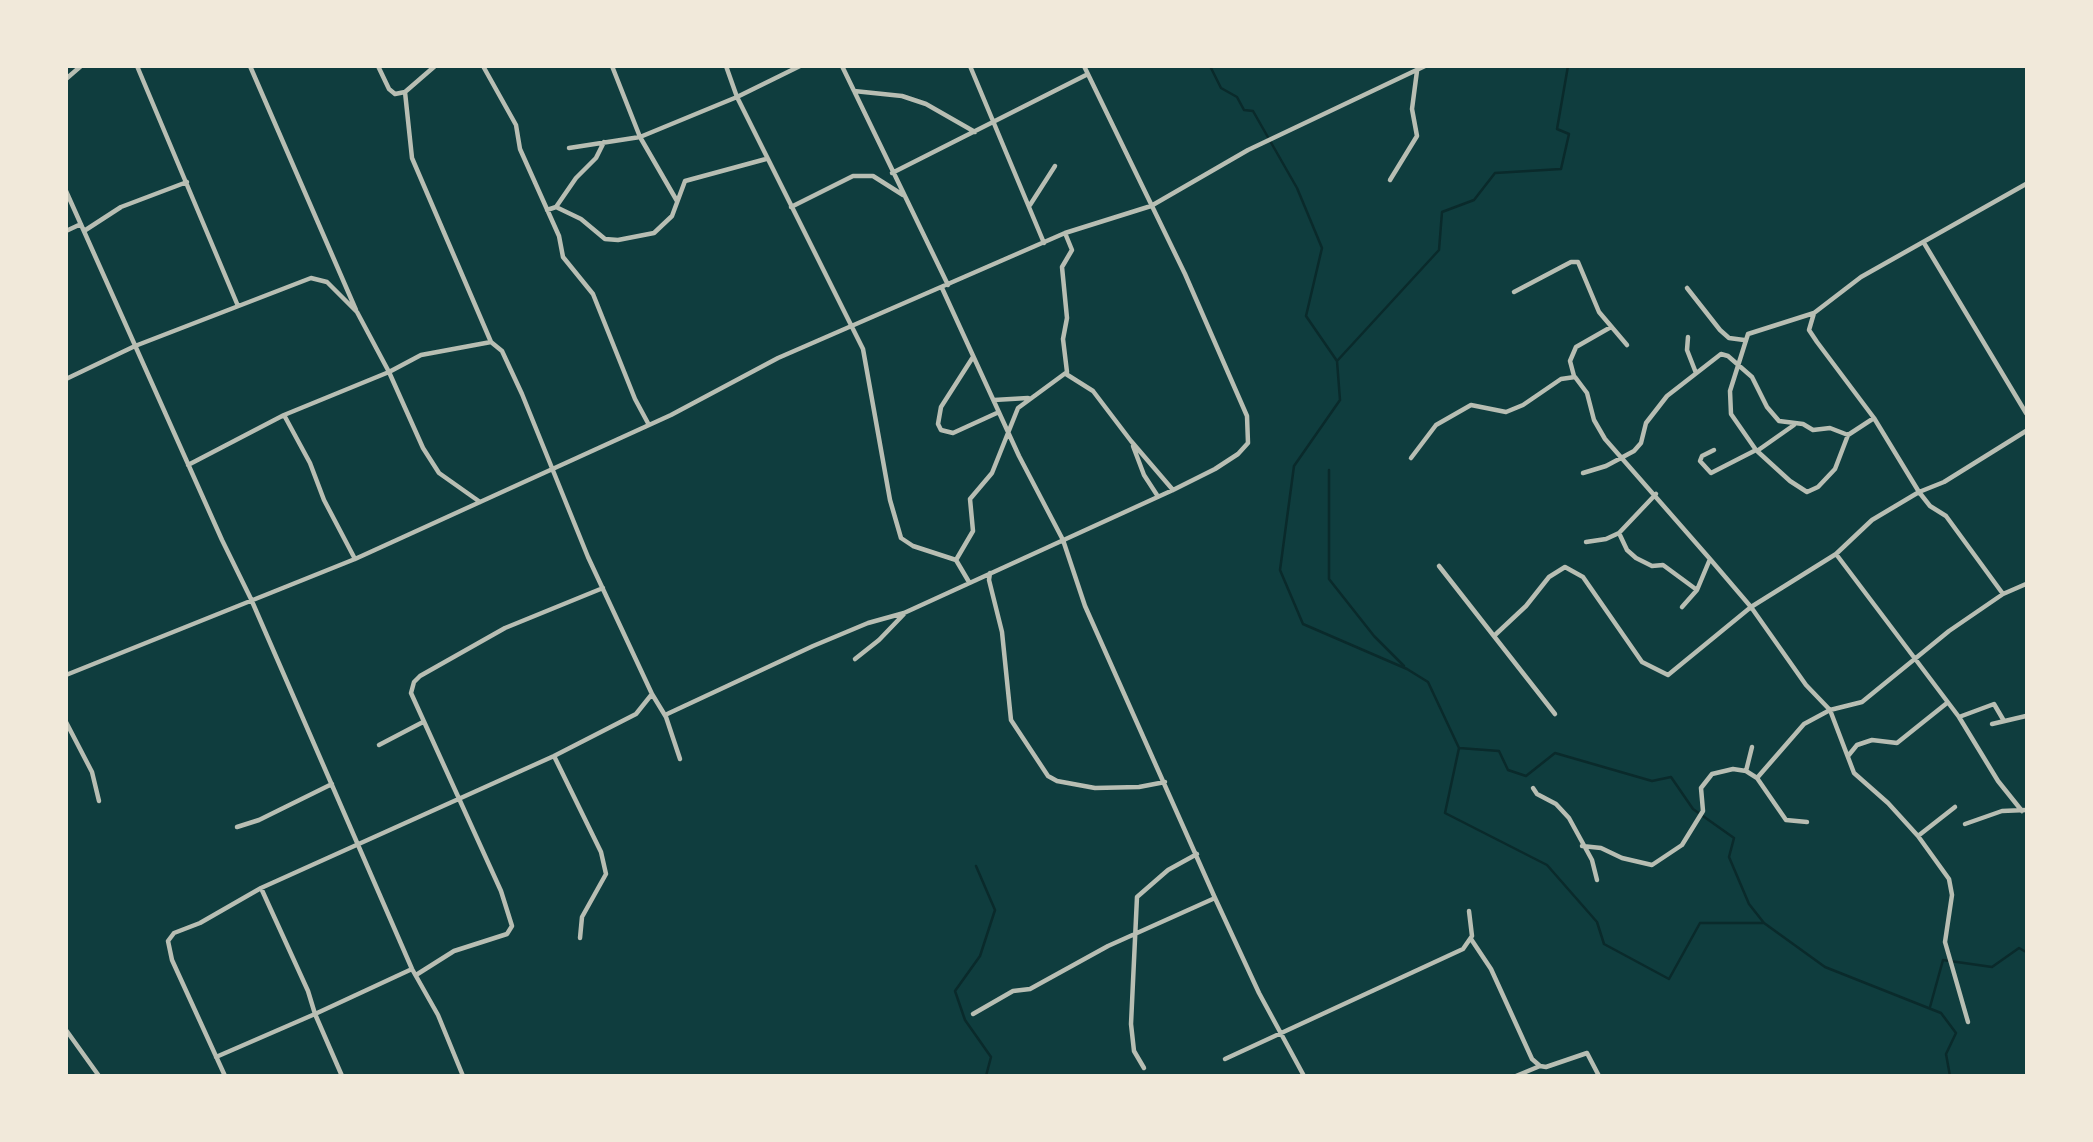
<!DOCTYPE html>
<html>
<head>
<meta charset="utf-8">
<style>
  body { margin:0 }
  #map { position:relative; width:2093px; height:1142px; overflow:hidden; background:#0f3d3e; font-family:"Work Sans",sans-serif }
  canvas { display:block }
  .frame { position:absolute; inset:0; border:68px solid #f1e9da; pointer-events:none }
</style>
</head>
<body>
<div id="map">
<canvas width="2093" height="1142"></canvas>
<div class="frame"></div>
</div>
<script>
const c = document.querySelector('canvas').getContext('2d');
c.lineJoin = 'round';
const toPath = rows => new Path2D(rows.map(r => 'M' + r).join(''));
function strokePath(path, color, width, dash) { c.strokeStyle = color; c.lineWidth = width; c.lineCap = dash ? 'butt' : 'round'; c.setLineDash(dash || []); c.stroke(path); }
strokePath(toPath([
  [1210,66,1221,88,1237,97,1244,110,1253,111,1297,188,1322,248,1306,316,1337,361],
  [1568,66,1557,129,1569,134,1561,169,1495,173,1474,200,1442,212,1439,250,1337,361,1340,400,1294,466,1280,570,1303,624,1407,669,1428,682,1459,748,1445,813,1547,865,1597,922,1604,944,1669,979,1700,923,1764,923,1825,967,1941,1013,1956,1033,1946,1054,1950,1076],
  [1329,470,1329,579,1374,636,1404,666],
  [1459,748,1499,751,1508,770,1526,776,1555,753,1652,781,1671,777,1693,809,1734,838,1729,857,1749,904,1764,923],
  [976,866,995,910,980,956,955,991,965,1020,991,1057,986,1076],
  [1930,1007,1943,960,1992,967,2019,948,2026,952]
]), '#0a2a2b', 2.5);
strokePath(toPath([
  [137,66,238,306],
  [250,66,356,310],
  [378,66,389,89,395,94,405,92,435,66],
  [483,66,516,125,520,149,559,236,563,257,593,294,635,399,649,425],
  [612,66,640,137,677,201],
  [726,66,737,97,800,66],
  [842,66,948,285],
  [970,66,1044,243],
  [66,79,81,66],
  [854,91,902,96,926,104,975,132],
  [405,92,412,158,491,342],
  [569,148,640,137,737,97,863,349,890,500,901,538,913,546,956,560],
  [892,173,1088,74],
  [1390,180,1417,136,1412,109,1417,71],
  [66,191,222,540,251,599,412,969,438,1015,463,1076],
  [1030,205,1055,166],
  [556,207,576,178,596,158,604,142],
  [791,207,853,176,873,176,903,195],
  [547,210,556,207,581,219,605,239,618,240,654,233,672,216,685,181,766,159],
  [66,231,81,224],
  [84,231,121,207,187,182],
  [1924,243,2026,413],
  [942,288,1019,456,1063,540,1085,606,1215,898,1259,993,1304,1076],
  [1687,288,1720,330,1729,338,1744,340],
  [1514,292,1571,262,1578,262,1599,312,1627,345],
  [1814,313,1809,330,1817,342,1874,418,1919,492,1930,506,1946,516,2003,594],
  [1688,337,1687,350,1696,373],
  [973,357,941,407,938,424,941,430,953,433,999,412],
  [1066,374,1093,391,1131,441,1173,490],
  [1574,376,1570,361,1576,347,1611,327],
  [66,379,135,346,311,278,327,282,357,312,389,372,421,355,491,342,502,351,522,394,588,557,652,694,636,714,554,756,261,888,308,991,315,1014,216,1057],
  [994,400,1028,398],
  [284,415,310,463,324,500,355,559],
  [1874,418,1848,435,1835,469,1818,487,1807,492,1790,481,1756,450,1731,414,1730,391,1748,334,1814,313,1861,277,2026,184],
  [1133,446,1144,475,1157,495],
  [1714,450,1702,456,1700,461,1711,473,1756,450],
  [1757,451,1794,425],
  [1411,458,1436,425,1471,405,1506,412,1523,405,1561,379,1575,377,1587,393,1594,420,1605,439,1710,559],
  [188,465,284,415,389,372,423,448,439,473,480,502],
  [1583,473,1606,466,1634,451,1641,443,1646,423,1667,396,1721,354,1728,356,1752,377,1767,407,1779,421,1803,424,1813,430,1830,428,1848,435],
  [1619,533,1627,550,1636,558,1652,566,1663,565,1697,590],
  [1586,542,1606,539,1619,533,1656,494],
  [1836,554,1959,717,1998,781,2022,811],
  [1439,566,1555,714],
  [990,573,989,580,1002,632,1011,720,1048,776,1057,781,1095,788,1139,787,1165,782],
  [969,582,956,560,973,531,970,499,992,473,1018,408,1067,372,1063,339,1067,318,1062,267,1072,250,1065,233],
  [1682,607,1697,590,1710,559,1751,607,1806,685,1830,710,1862,702,1949,631,2003,594,2026,584],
  [1495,635,1526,606,1549,577,1565,567,1583,577,1642,662,1668,675,1751,607,1836,554,1872,520,1919,492,1944,482,2026,431],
  [855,659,879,640,904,614],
  [66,675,355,559,671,415,778,358,1065,233,1151,206,1248,150,1425,66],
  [652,694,666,717,680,759],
  [665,715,813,646,868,623,904,613,1173,490,1215,469,1238,454,1248,443,1247,416,1185,274,1084,66],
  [1959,717,1994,704,2004,721],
  [66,722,92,772,99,801],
  [1992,724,2026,716],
  [379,745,423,722],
  [554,756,601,852,606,874,582,917,580,938],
  [1848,756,1857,745,1872,740,1897,743,1947,703],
  [1746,771,1752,747],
  [1533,788,1537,794,1556,804,1569,818,1592,860,1597,880],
  [1807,822,1786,820,1757,778,1804,724,1830,710,1854,773,1888,803,1918,836,1955,807],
  [1965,824,2002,811,2026,810],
  [237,827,259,820,332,784],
  [1918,836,1949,879,1952,895,1945,942,1968,1022],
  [1582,846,1601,848,1622,858,1652,865,1682,845,1703,811,1701,788,1712,774,1733,769,1746,771,1757,778],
  [1471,939,1491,969,1532,1059,1540,1066,1546,1067,1587,1053,1599,1076],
  [416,975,454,951,507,934,512,926,501,891,411,693,414,682,420,676,505,628,603,588],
  [973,1014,1013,991,1030,989,1108,946,1215,898],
  [66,1030,99,1076],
  [1225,1059,1463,949,1472,936,1469,911],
  [1144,1068,1134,1051,1131,1024,1137,897,1168,870,1197,854],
  [225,1076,172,960,168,941,174,933,200,923,261,888],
  [342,1076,315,1014,412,969],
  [1516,1076,1540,1066]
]), '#b8beb3', 4.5);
</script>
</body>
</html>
